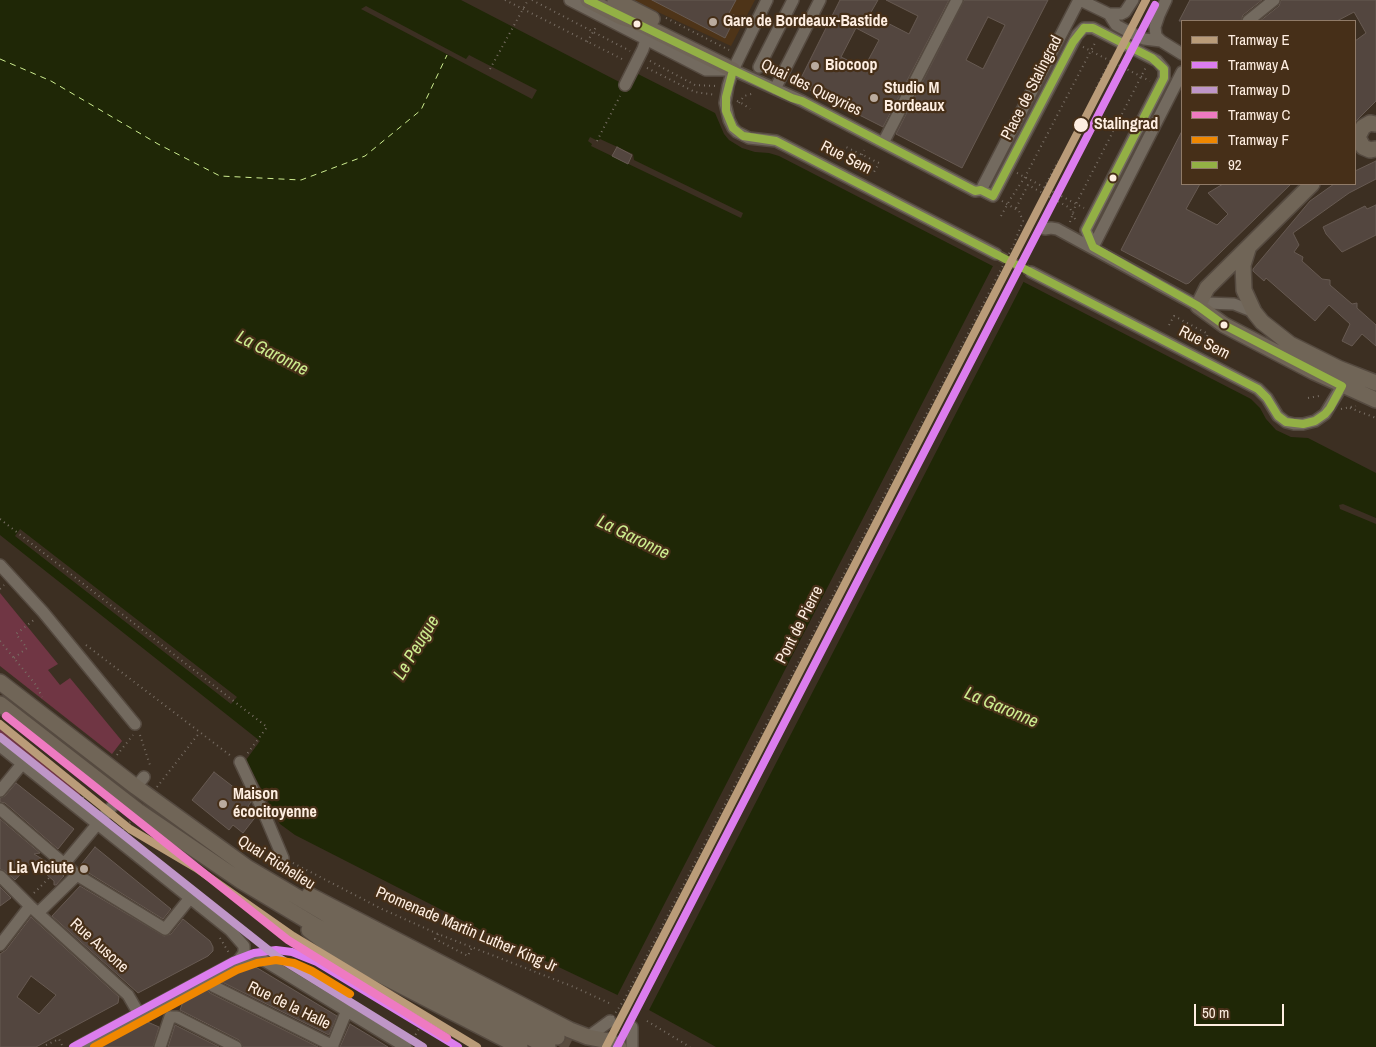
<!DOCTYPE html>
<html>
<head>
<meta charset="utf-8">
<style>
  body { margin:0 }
  #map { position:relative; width:1376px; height:1047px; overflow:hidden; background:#3c2f22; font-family:"Archivo Narrow",sans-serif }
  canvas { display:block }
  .legend { position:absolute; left:1181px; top:20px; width:175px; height:165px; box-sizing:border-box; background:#462f18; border:1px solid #907b68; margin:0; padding:6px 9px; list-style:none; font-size:15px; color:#feeee1 }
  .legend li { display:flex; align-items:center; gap:10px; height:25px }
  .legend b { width:25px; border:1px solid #907b68 }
  .scale { position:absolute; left:1194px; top:1004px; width:90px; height:22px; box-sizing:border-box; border:2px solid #feeee1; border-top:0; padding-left:6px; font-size:15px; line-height:18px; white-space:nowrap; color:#feeee1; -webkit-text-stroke:4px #462f18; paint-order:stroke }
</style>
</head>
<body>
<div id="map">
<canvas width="1376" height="1047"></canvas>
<ul class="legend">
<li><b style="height:6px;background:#ba9c79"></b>Tramway E</li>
<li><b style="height:6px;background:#dc7dee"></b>Tramway A</li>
<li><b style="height:6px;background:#bf96c8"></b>Tramway D</li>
<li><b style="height:6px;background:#ee7ac1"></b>Tramway C</li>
<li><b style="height:6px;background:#f08700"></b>Tramway F</li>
<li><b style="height:6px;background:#93b045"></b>92</li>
</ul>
<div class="scale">50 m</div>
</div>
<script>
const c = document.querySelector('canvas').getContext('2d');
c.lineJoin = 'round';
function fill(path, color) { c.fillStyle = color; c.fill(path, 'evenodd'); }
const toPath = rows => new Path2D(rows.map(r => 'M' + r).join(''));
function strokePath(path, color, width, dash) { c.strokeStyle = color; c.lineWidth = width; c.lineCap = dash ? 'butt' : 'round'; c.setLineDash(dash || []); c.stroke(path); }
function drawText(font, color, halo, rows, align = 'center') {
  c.font = font + ' "Archivo Narrow",sans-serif'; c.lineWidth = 4.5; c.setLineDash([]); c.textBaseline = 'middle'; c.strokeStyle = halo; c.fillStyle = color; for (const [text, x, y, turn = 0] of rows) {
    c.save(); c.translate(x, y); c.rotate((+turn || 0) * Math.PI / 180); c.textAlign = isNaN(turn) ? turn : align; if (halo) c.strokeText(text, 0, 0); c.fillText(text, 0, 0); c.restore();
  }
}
fill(toPath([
  [632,0,755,0,731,46]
]), '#4e3418');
fill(toPath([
  [0,593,58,664,48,670,60,685,70,678,122,741,112,754,0,666],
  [0,721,85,788,78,797,0,735]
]), '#703644');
fill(toPath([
  [0,0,461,0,629,87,636,73,715,113,724,134,729,140,742,148,755,152,769,153,779,156,1251,399,1260,408,1266,419,1276,430,1291,437,1308,438,1376,473,1376,1047,716,1047,649,1010,485,932,295,835,280,824,246,760,260,741,0,535]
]), '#1f2706');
fill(toPath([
  [366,6,466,59,469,55,537,90,532,99,361,9],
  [590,137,598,141,600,139,633,154,634,160,743,213,741,218,591,146,592,144,588,141],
  [994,264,1025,279,648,1012,617,996],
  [1343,504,1376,518,1376,524,1340,509,1339,505],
  [20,529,237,697,231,704,15,536]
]), '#3c2f22');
strokePath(toPath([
  [0,59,51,81,158,144,220,176,301,180,365,156,421,110,447,55]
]), '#cded8f', 1, [6, 5]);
const building = toPath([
  [652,0,736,0,729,13,736,16,725,38,652,0],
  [840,0,878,0,870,14,909,34,918,16,886,0,949,0,883,127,798,84,840,0],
  [856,28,879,40,864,68,841,57,856,28],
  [964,0,1048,0,962,168,896,134,964,0],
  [988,17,1005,25,983,69,966,60,988,17],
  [1190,0,1262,0,1243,15,1241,21,1179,21,1190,0],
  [1281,0,1376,0,1376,101,1355,122,1355,41,1366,33,1354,12,1337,21,1260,21,1279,6,1281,0],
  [1182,131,1182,184,1200,184,1186,209,1217,225,1228,214,1208,193,1223,184,1291,184,1189,283,1186,284,1121,250,1182,131],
  [617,147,632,155,628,164,612,156,617,147],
  [1376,161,1376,179,1349,193,1293,233,1299,245,1294,252,1303,257,1302,261,1322,279,1330,280,1330,285,1352,304,1357,303,1357,308,1376,325,1376,346,1362,334,1352,346,1342,341,1350,324,1329,305,1315,321,1266,278,1264,281,1253,271,1253,269,1310,201,1334,184,1355,184,1355,171,1376,161],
  [1376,205,1376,235,1342,252,1326,234,1323,227,1365,206,1367,209,1376,205],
  [214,772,249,799,251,802,248,806,255,811,257,815,243,833,233,825,229,830,192,800,214,772],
  [16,783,74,829,58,849,5,803,0,802,0,798,5,796,16,783],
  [0,819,40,853,34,854,52,865,64,876,56,885,54,885,54,881,32,862,15,880,5,871,0,869,0,819],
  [95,847,171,909,163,919,79,867,95,847],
  [80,886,164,936,171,934,183,919,210,941,213,947,213,951,208,956,138,993,52,916,80,886],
  [0,887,11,898,0,906,0,887],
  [31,917,119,997,118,1003,36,1047,0,1047,0,954,6,950,31,917],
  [31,976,56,995,39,1014,17,997,31,976],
  [254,966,337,1016,329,1035,222,982,222,979,242,968,254,966],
  [205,988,210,993,318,1047,243,1047,239,1040,180,1010,184,999,205,988],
  [143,1020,159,1027,153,1047,94,1047,143,1020],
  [350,1024,370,1036,388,1047,340,1047,350,1024],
  [175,1025,219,1047,168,1047,175,1025]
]);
fill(building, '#53463f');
strokePath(building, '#675a52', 1);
strokePath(toPath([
  [996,254,1031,272]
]), '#594c3f', 11, [11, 5.5]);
strokePath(toPath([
  [557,1037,577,1047]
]), '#594c3f', 15, [15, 8]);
const minor = toPath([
  [570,0,706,70,733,70,802,101,975,191,981,190,993,196,1077,35,1084,28,1093,28,1157,61,1164,69,1164,78,1086,230,1093,247],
  [767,0,733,70,728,86,725,103,729,120,733,128,737,132,749,138,776,141,784,145,996,254],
  [1080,0,1109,14,1116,25,1129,32,1144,39,1161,41,1182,54],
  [1109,14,1121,14,1125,12,1133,0],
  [1248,21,1274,0],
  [1161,41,1156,36,1155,27,1159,15,1166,0],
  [759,67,793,0],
  [625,85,643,49,646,39],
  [775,89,820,0],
  [883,143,957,0],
  [981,190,1079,0],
  [1045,229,1051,228,1057,229,1198,306,1207,303,1234,304,1254,312],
  [1093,247,1182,72],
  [1031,272,1258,389,1267,398,1278,416,1286,422,1294,424,1303,424,1315,421,1325,414,1342,386,1342,379],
  [0,565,43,612,135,724],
  [0,746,230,930,244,946,244,953,238,961],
  [240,762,264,813,283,858],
  [136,787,144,777],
  [0,791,22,764],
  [0,809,77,875,165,929,190,898],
  [64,864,120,797],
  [0,876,30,906,128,995,139,1014],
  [38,913,77,875],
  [0,945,30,906],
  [209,978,213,986,333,1046],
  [170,1017,177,1017,236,1047],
  [588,1037,610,1021],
  [78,1047,238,961,260,958,406,1047],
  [160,1047,170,1017],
  [332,1047,347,1010],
  [632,1047,632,1027]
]);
const major = toPath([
  [588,0,621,17,634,21,733,70],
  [615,0,652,19],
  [1376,124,1370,123,1363,127,1358,137,1363,147,1370,150,1376,149],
  [1312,184,1207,288,1198,306,1224,325,1314,372,1376,400],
  [1248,249,1243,265,1244,290,1254,312,1262,322,1290,344,1338,368,1376,383],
  [0,682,136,787,248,868,392,953,557,1037],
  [0,704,138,811,241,881,316,926,548,1047],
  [309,895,570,1030,588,1037,609,1041,619,1047],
  [309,930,326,943,365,967,520,1047]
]);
strokePath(minor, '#554a40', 14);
strokePath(major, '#554a40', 18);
strokePath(toPath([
  [505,0,624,60],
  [532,0,630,51],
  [666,18,729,50],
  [587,42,596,27],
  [1083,47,1150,81],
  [650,61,695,85,717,86],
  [647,68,695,92,716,95],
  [490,69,528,0],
  [1096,88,1110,61],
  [1109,94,1123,68],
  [737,101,743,104,750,109],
  [739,103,744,96,755,93],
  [597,141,620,96],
  [841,155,846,147,879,163,874,172],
  [862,155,864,150],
  [1017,173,1084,208],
  [1044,188,1058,161],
  [1058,195,1071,168],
  [1002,201,1019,211,1023,221,1013,246],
  [1016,208,1028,185,1070,208,1076,221],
  [1001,216,1011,198,1025,177,1096,41],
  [1070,222,1076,204,1146,67],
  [1169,325,1174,316,1208,334,1202,346],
  [1308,398,1319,396,1322,397],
  [1350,408,1376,418],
  [1341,409,1356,406],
  [0,519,267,727,247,754],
  [0,589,4,585],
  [0,641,36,685,42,697],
  [86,645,231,756],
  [14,658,27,648,16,634,35,619],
  [140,735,151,768],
  [117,755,133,735],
  [157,787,200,732],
  [83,798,89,790],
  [123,830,130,822],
  [242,846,272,863],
  [293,863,382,909,438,934,574,987,609,1003],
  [289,867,315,882],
  [285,870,307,882],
  [34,893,50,877],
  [438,934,435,939,468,956,472,947],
  [220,938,229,953],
  [647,1021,690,1047],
  [413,1039,428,1013],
  [46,1045,59,1039,63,1047]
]), '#786e64', 2, [1, 4]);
strokePath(minor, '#736a5f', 11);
strokePath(major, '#706557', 15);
strokePath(toPath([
  [610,1021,624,1000,1013,246]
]), '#786e64', 2, [1, 4]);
strokePath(toPath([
  [588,0,733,70],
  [1084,28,1093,28,1152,58,1164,69,1164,78,1086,230,1093,247,1198,306,1224,325,1342,386,1330,408,1325,414,1315,421,1303,424,1286,422,1278,416,1267,398,1258,389,776,141,743,136,733,128,726,111,726,97,733,70,792,98,802,101,975,191,981,190,993,196,1073,42,1084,28]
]), '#93b045', 8);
strokePath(toPath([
  [0,724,130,829,196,868,293,936,477,1047],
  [606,1047,1146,0]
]), '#ba9c79', 8);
strokePath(toPath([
  [73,1047,233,961,254,953,276,950,292,952,317,962,458,1047],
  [617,1047,1155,5]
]), '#dc7dee', 8);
strokePath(toPath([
  [0,737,276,956,423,1047]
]), '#bf96c8', 8);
strokePath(toPath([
  [6,716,288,940,447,1038]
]), '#ee7ac1', 8);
strokePath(toPath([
  [94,1047,237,970,257,963,276,960,294,963,312,971,350,994]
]), '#f08700', 8);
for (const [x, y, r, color] of [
  [713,22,5,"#baab9e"],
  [637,24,4.5,"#feeee1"],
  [815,66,5,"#baab9e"],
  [874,98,5,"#baab9e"],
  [1081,125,8,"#feeee1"],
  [1113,178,4.5,"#feeee1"],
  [1224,325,4.5,"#feeee1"],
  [223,804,5,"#baab9e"],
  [84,869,5,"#baab9e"]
]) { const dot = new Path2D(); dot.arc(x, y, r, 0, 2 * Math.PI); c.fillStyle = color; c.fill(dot); strokePath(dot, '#462f18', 2); }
drawText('bold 16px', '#feeee1', '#462f18', [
  ["Gare de Bordeaux-Bastide",723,22],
  ["Biocoop",825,66],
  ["Studio M",884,89],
  ["Bordeaux",884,107],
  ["Maison",233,795],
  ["écocitoyenne",233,813],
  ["Lia Viciute",74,869,"right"]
], 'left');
drawText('16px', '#feeee1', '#462f18', [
  ["Quai des Queyries",811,88,26],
  ["Place de Stalingrad",1032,88,-63],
  ["Rue Sem",846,158,27],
  ["Rue Sem",1204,343,27],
  ["Pont de Pierre",800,625,-63],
  ["Quai Richelieu",276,863,32],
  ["Promenade Martin Luther King Jr",466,930,23],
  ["Rue Ausone",99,946,42],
  ["Rue de la Halle",289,1006,26]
]);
drawText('bold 16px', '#feeee1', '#462f18', [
  ["Stalingrad",1094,125]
], 'left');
drawText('italic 18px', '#cded8f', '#462f18', [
  ["La Garonne",272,354,27],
  ["La Garonne",633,538,26],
  ["Le Peugue",417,648,-59],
  ["La Garonne",1001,708,23]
]);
</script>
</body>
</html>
